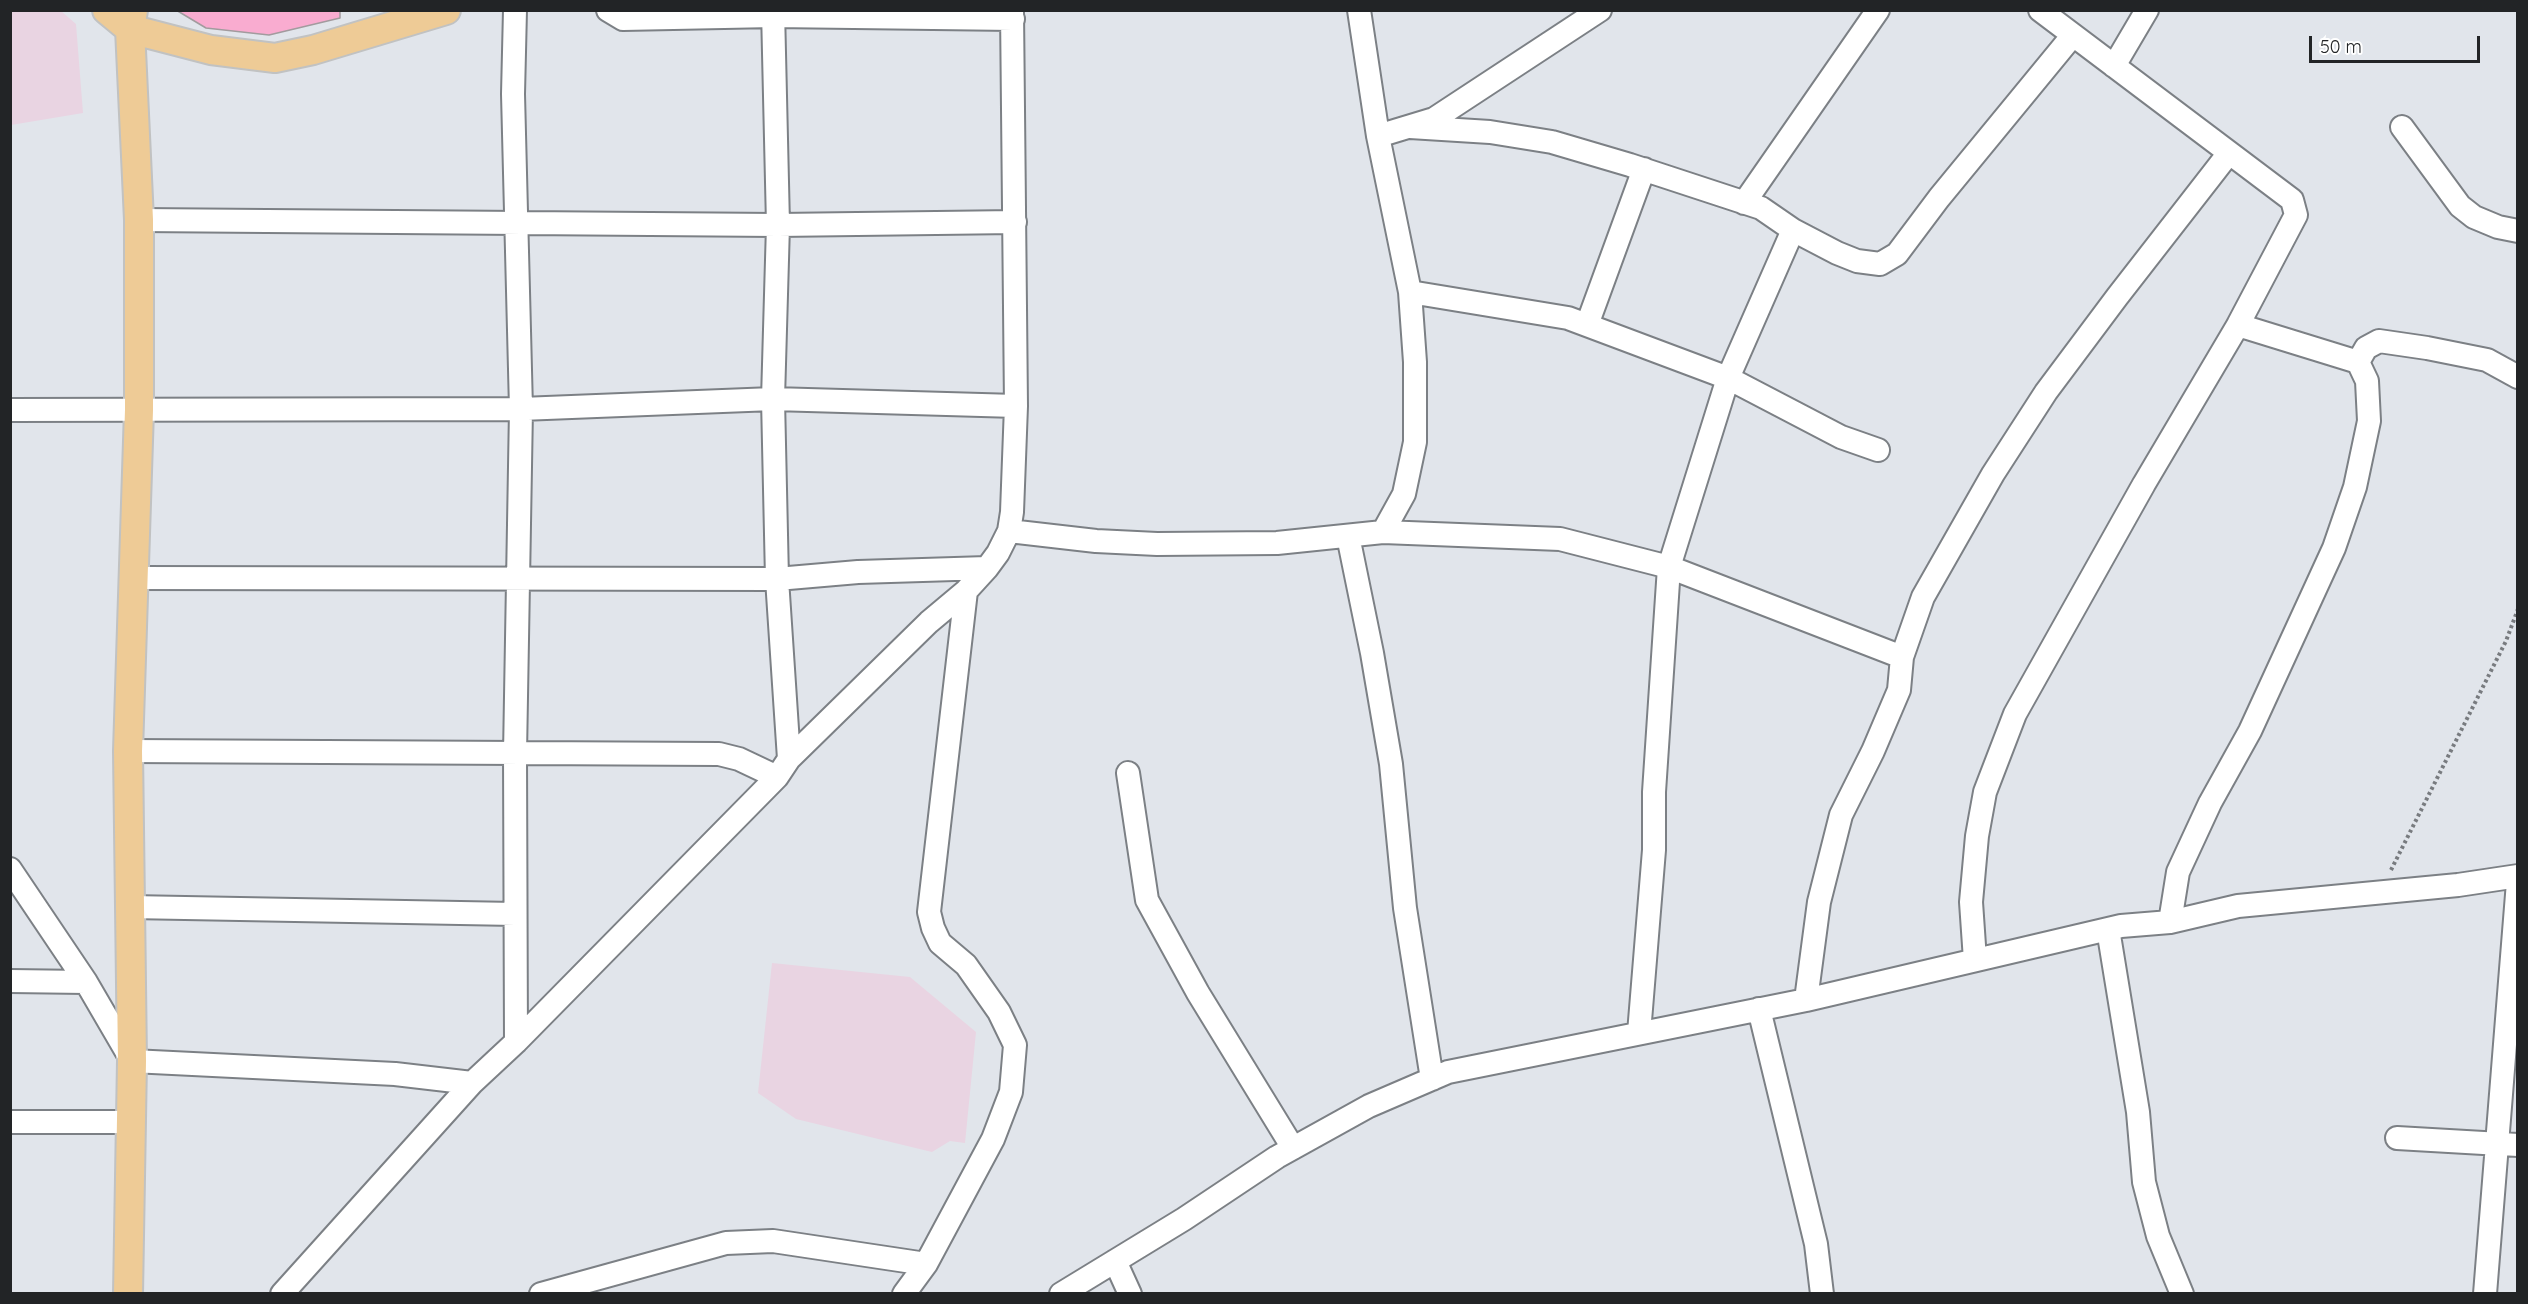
<!DOCTYPE html>
<html>
<head>
<meta charset="utf-8">
<style>
  body { margin:0 }
  #map { position:relative; width:2528px; height:1304px; overflow:hidden; background:#e1e5eb; font-family:Quicksand,sans-serif }
  canvas { display:block }
  .frame { position:absolute; inset:0; border:12px solid #222426; pointer-events:none }
  .scale { position:absolute; left:2309px; top:36px; width:171px; height:27px; box-sizing:border-box; border:3px solid #222426; border-top:0; padding-left:8px; font-size:18px; line-height:21px; white-space:nowrap; color:#222426; -webkit-text-stroke:4px #fff; paint-order:stroke }
</style>
</head>
<body>
<div id="map">
<canvas width="2528" height="1304"></canvas>
<div class="frame"></div>
<div class="scale">50 m</div>
</div>
<script>
const c = document.querySelector('canvas').getContext('2d');
c.lineJoin = 'round';
function fill(path, color) { c.fillStyle = color; c.fill(path, 'evenodd'); }
const toPath = rows => new Path2D(rows.map(r => 'M' + r).join(''));
function strokePath(path, color, width, dash) { c.strokeStyle = color; c.lineWidth = width; c.lineCap = dash ? 'butt' : 'round'; c.setLineDash(dash || []); c.stroke(path); }
fill(toPath([
  [11,10,61,11,76,24,83,113,11,125],
  [772,963,910,977,976,1032,965,1143,950,1141,932,1152,796,1119,758,1093]
]), '#e9d4e2');
const building = toPath([
  [176,10,340,10,340,18,269,35,206,28,176,10]
]);
fill(building, '#f9acd0');
strokePath(building, '#a29b9e', 1.5);
const minor = toPath([
  [515,10,513,94,521,409,515,754,516,1042],
  [608,10,623,19,774,16,1013,19],
  [773,10,778,225,773,399,777,579,789,759],
  [1359,10,1378,136,1410,292,1415,362,1415,442,1404,494,1383,532],
  [2114,66,2147,10],
  [1410,127,1490,132,1552,142,1630,165,1761,208,1793,230,1837,253,1857,261,1880,264,1897,254,1939,198,2073,35],
  [2402,127,2460,206,2474,217,2498,227,2518,231],
  [1378,136,1434,119,1600,10],
  [1744,203,1878,10],
  [139,220,778,225,1015,222],
  [1410,292,1568,318,1728,378,1841,437,1878,450],
  [1587,325,1644,169],
  [2358,362,2366,348,2379,341,2427,348,2487,360,2518,377],
  [10,410,521,409,773,399,1016,406],
  [1009,531,1096,541,1157,544,1277,543,1383,532,1560,539,1669,567,1902,657],
  [1348,536,1372,653,1391,764,1405,908,1432,1079],
  [133,578,777,579,858,572,987,568],
  [128,751,719,754,739,759,777,777],
  [1128,773,1147,900,1198,993,1293,1148],
  [10,869,86,982,132,1061,395,1074,472,1083],
  [130,907,515,914],
  [2170,922,2178,872,2210,803,2250,731,2334,548,2355,487,2369,421,2367,381,2358,362,2238,325],
  [2108,929,2138,1112,2144,1182,2158,1236,2182,1294],
  [1975,960,1971,902,1977,836,1985,792,2015,714,2144,484,2238,325,2296,215,2292,200,2040,10],
  [10,981,86,982],
  [1806,1000,1819,902,1841,815,1873,751,1899,690,1902,657,1923,597,1993,474,2046,392,2117,297,2229,153],
  [1759,1009,1816,1244,1822,1294],
  [1639,1033,1654,850,1654,792,1669,567,1728,378,1793,230],
  [10,1122,131,1122],
  [2397,1138,2518,1145],
  [1115,1261,1130,1294],
  [282,1294,472,1083,516,1042,777,777,789,759,929,622,966,591,987,568,998,553,1009,531,1012,512,1016,406,1012,10],
  [541,1294,726,1243,773,1241,926,1264],
  [904,1294,926,1264,993,1139,1011,1092,1015,1045,999,1012,966,965,940,943,933,928,929,912,966,591],
  [1061,1294,1184,1219,1277,1157,1369,1106,1448,1072,1806,1000,2121,926,2170,922,2238,906,2458,885,2518,876],
  [2485,1294,2518,882]
]);
const major = toPath([
  [107,10,130,29,211,50,275,58,313,50,446,10],
  [128,1294,132,1061,128,751,139,410,139,220,130,29,133,10]
]);
strokePath(minor, '#7c8085', 26);
strokePath(major, '#c1c2c2', 32);
strokePath(toPath([
  [2391,870,2506,641,2518,609]
]), '#787b7f', 4, [3, 3]);
strokePath(minor, '#fff', 22);
strokePath(major, '#eecb96', 28);
</script>
</body>
</html>
